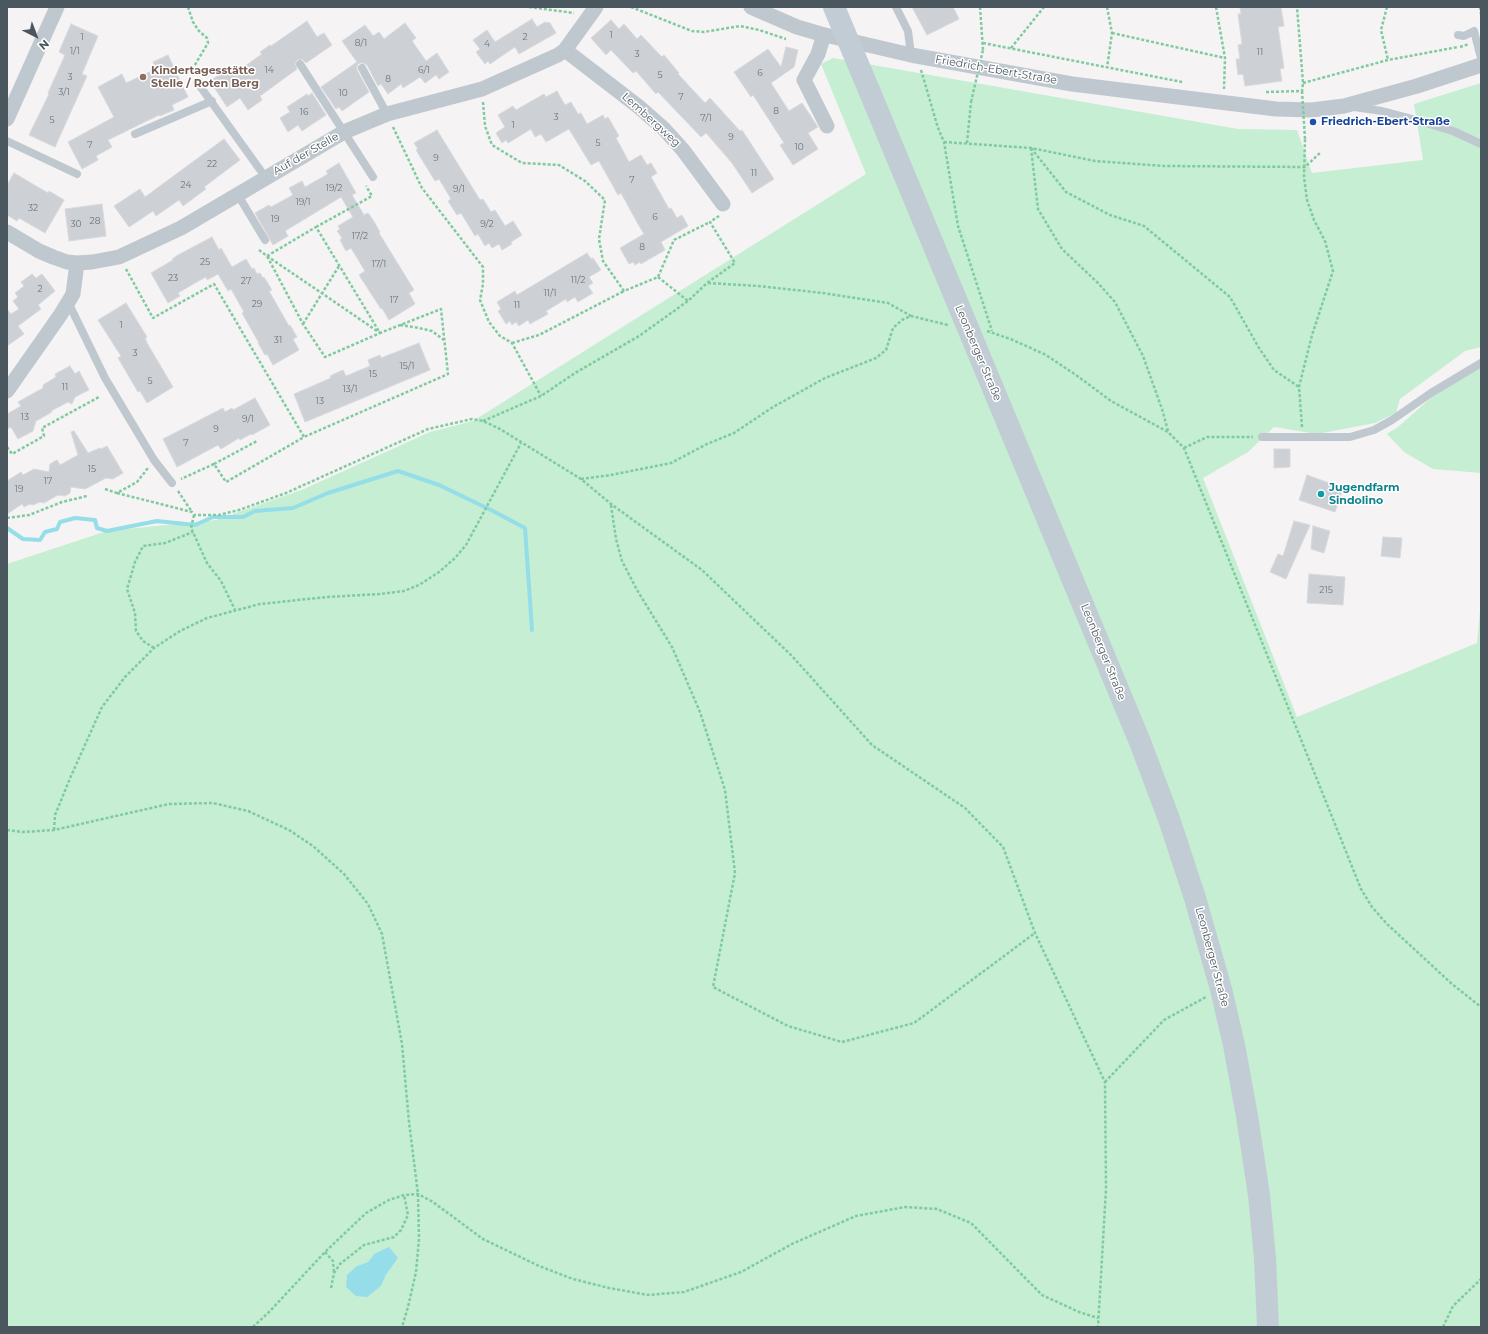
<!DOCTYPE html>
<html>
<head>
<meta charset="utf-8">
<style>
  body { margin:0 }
  #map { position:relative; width:1488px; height:1334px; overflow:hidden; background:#f5f3f3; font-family:Montserrat,sans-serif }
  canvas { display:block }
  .frame { position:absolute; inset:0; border:8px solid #4b575f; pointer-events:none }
  .north { position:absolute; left:16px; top:16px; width:40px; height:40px; -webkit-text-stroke:3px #fff; paint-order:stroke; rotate:138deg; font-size:11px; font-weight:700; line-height:16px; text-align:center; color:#4b575f }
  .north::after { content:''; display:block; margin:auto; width:14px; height:18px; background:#4b575f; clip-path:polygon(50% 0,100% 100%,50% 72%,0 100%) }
</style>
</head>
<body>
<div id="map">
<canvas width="1488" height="1334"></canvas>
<div class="frame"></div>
<div class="north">N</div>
</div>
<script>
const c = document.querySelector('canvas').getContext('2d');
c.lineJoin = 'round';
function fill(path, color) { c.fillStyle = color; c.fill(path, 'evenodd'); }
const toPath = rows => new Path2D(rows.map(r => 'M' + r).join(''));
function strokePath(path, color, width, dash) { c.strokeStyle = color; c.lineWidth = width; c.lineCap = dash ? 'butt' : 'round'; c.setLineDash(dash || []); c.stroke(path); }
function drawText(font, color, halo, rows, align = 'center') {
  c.font = font + ' Montserrat,sans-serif'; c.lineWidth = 3; c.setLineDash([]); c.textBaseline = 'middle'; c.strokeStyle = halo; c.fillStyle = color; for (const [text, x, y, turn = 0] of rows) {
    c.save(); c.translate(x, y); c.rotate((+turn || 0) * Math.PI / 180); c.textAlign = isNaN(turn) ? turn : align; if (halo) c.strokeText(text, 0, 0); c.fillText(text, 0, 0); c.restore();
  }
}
fill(toPath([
  [833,58,1238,129,1297,130,1312,173,1423,160,1414,104,1481,83,1481,347,1465,351,1400,399,1396,413,1375,423,1317,434,1274,427,1248,452,1203,478,1297,717,1477,643,1481,600,1481,1327,7,1327,7,564,107,531,216,520,304,489,430,432,473,421,866,174,821,64],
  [374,1254,398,1258,386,1275,381,1286,357,1266,368,1262],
  [1481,365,1481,473,1433,469,1404,452,1387,434,1398,427,1432,397]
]), '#c5eed2');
fill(toPath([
  [389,1247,398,1258,386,1275,381,1286,367,1297,356,1296,346,1287,347,1275,357,1266,368,1262,374,1254]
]), '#95dee9');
strokePath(toPath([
  [7,528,23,539,40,540,45,532,57,529,60,522,75,518,95,520,97,528,107,531,157,521,195,525,213,517,243,517,255,511,293,508,328,493,398,471,439,485,491,510,525,528,532,630]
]), '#95dee9', 4);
const building = toPath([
  [912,7,953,7,959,19,927,35,912,7],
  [1240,7,1281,8,1284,26,1278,27,1284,68,1280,69,1282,81,1245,86,1243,74,1238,75,1236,59,1240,59,1238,45,1242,44,1238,14,1241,14,1240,7],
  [532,19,537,27,545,22,550,23,556,33,519,54,515,47,490,64,488,61,485,64,476,52,480,49,473,40,487,30,495,42,532,19],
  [611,20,619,29,624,24,637,39,641,35,662,57,664,55,679,73,678,74,705,103,710,98,740,131,742,130,774,179,752,193,732,163,706,133,701,137,658,92,656,94,636,71,633,73,611,50,606,55,591,38,611,20],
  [307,21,317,37,324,33,332,45,306,63,302,59,297,60,295,64,297,69,260,96,262,100,248,110,240,98,227,107,210,81,231,67,235,73,262,54,260,52,270,45,271,46,307,21],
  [405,23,416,38,412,41,426,61,437,53,449,72,439,79,436,75,425,83,420,77,403,88,401,84,388,94,381,84,378,86,367,65,363,63,360,63,357,65,357,70,369,92,342,111,339,107,336,109,321,87,357,62,342,41,365,25,373,36,379,32,384,39,405,23],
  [71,24,98,36,82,74,87,76,55,147,29,135,49,94,48,93,65,55,59,52,71,24],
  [786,47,798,50,794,67,771,83,789,111,802,103,818,127,808,133,818,149,793,165,780,145,784,143,753,95,751,97,734,72,768,49,781,67,786,47],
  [168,55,188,97,172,105,174,110,160,116,159,115,108,140,112,147,96,156,98,160,82,169,68,142,114,117,98,87,122,74,126,83,156,69,153,62,168,55],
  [557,91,565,105,571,102,578,114,581,113,587,124,603,115,605,119,608,117,619,136,616,138,629,162,641,155,647,165,651,163,657,173,651,177,655,184,669,209,671,208,677,218,682,215,688,226,661,242,665,250,641,264,640,262,635,265,633,262,629,264,620,248,644,234,638,224,621,193,618,195,599,161,591,165,569,129,546,142,541,134,535,137,531,129,508,143,506,140,502,143,496,133,505,127,498,115,513,106,516,110,544,94,546,97,557,91],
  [312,93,326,115,302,131,298,125,288,132,280,118,290,112,287,107,307,94,308,96,312,93],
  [437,130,480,200,483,199,491,212,495,210,505,226,513,221,522,235,511,242,512,244,502,250,499,244,492,248,489,243,485,246,478,234,475,236,461,213,457,215,448,201,451,199,439,179,435,181,416,150,418,149,414,143,437,130],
  [224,139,240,160,204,187,206,189,183,206,179,200,156,216,153,211,129,227,114,206,140,189,145,197,224,139],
  [339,163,356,193,352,195,364,215,368,213,373,220,380,232,379,233,414,290,409,293,415,304,389,320,382,308,381,309,359,275,365,271,351,248,346,251,340,240,342,238,337,231,340,229,338,226,353,217,341,197,285,231,288,236,273,245,255,213,269,205,271,207,293,195,289,188,302,181,305,187,328,174,326,171,339,163],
  [14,173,48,193,49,191,64,200,45,233,19,218,17,221,7,215,7,185,14,173],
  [102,204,106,236,69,241,65,209,102,204],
  [212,237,219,250,221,248,232,267,246,259,252,269,254,268,257,274,260,273,263,278,264,277,272,290,269,291,289,326,290,325,297,337,293,339,299,350,273,365,267,354,265,355,258,343,259,343,242,313,244,312,231,289,228,291,218,274,207,280,206,277,195,283,178,293,180,296,168,303,151,273,173,260,172,259,178,255,212,237],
  [587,253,591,259,593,258,601,270,589,277,593,283,588,286,593,293,578,302,575,297,567,302,566,299,546,311,548,314,530,324,528,320,519,326,516,322,512,325,510,321,506,324,498,311,501,309,497,302,515,291,517,295,587,253],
  [32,274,36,278,42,274,55,291,38,305,41,309,18,326,24,334,7,346,7,309,11,314,19,309,13,301,18,297,15,293,24,286,21,282,32,274],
  [126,303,147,337,145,338,147,343,173,387,147,403,140,391,138,392,118,358,121,356,98,320,126,303],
  [419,343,430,370,305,422,294,394,331,378,330,376,343,370,346,376,370,366,368,360,380,355,381,358,419,343],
  [70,366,75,374,79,371,89,390,75,397,72,404,68,402,51,411,52,412,36,421,33,431,18,439,11,427,7,429,7,414,21,406,18,402,43,388,43,385,56,377,55,374,70,366],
  [255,398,270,425,252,435,251,434,240,440,239,438,221,449,218,445,177,467,163,439,223,408,225,412,232,408,233,410,255,398],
  [74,431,88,453,100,448,101,449,107,446,123,473,113,479,106,478,85,489,71,487,70,493,65,496,58,495,44,503,40,502,33,505,30,504,24,507,22,504,7,514,7,481,21,472,23,475,34,469,49,472,50,464,57,460,60,465,78,455,71,432,74,431],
  [1274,449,1290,449,1290,467,1274,468,1274,449],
  [1307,475,1343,488,1335,512,1299,500,1307,475],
  [1294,521,1310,525,1286,579,1270,572,1278,554,1283,556,1294,521],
  [1313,526,1330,531,1324,553,1311,549,1313,526],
  [1383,537,1402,538,1400,558,1381,556,1383,537],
  [1309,574,1345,577,1343,605,1307,603,1309,574]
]);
fill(building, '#cdd0d4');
strokePath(building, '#d7d9dd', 1);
strokePath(toPath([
  [188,7,193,22,199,31,207,38,208,43,193,68,194,73],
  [529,7,574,13],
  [631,7,692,31,704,32,740,26,759,30,786,39],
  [980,7,983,50],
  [1107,7,1112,33,1107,68],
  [1216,7,1225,58,1224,89],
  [1387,7,1381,30,1388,60],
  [1480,7,1481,14],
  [1112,33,1225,58],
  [983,43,1182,82],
  [1011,48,1044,7],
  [921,70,938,128,944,142,958,226,992,331],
  [1303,83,1388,60,1458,47],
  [1266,92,1302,91,1303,83,1297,7],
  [483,102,485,126,492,145,522,163,559,165,585,181,605,200,599,239,603,261,624,291,658,277,674,240,710,222],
  [393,127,422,188,483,267,483,284,480,300,489,322,500,336,512,343,541,396],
  [944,142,1031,148,1095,161,1164,166,1305,167,1321,152],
  [967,143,971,102],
  [1031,148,1066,192,1110,215,1144,226,1230,297,1259,348,1274,370,1299,387],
  [1031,148,1038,209,1062,249,1098,283,1115,302,1143,356,1162,409,1168,431],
  [316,227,372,196,366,186],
  [259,250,267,256,316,227,380,333,441,309,448,374,304,437],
  [267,256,323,294,380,333,325,357,303,324,267,256],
  [126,269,153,318,214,284,304,437,226,482,214,464,181,479],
  [658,277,688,301],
  [708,283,758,286,823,293,888,303,911,316],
  [303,324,339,266],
  [400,325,419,328,432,331,444,340],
  [987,331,1013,340,1046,355,1076,375,1111,401,1168,432,1184,448,1361,889,1372,907,1387,924,1452,984,1481,1007],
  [512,343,539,335,624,291],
  [483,421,541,396,575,373,639,336,688,301,707,283,735,263,710,222,719,216],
  [1302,427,1299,387,1312,335,1333,271,1325,241,1314,220,1307,200,1304,177,1305,139],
  [7,447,12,454,44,436,42,428,99,397],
  [1184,448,1207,437,1253,437],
  [214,464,257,441],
  [581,479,611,475,671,463,707,444,734,433,773,407,825,378,876,358,886,350,893,328,902,320,911,316,948,325],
  [105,489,117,493,137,482,148,468],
  [178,491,192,512],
  [117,493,192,512,194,515,219,515,239,510,286,493,428,429,472,419,483,421,500,429,581,479,611,504,702,570,792,656,872,745,965,808,1003,847,1035,933,1105,1082,1106,1189,1098,1327],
  [611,505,616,539,622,561,637,590,672,647,700,712,725,790,735,873,713,987,788,1026,842,1042,914,1023,1035,933],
  [194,515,191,528,207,563,221,581,235,610],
  [7,518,29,515,62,502,87,496],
  [154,648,143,641,136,631,135,613,127,589,135,562,143,546,165,543,193,532],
  [7,830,22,832,54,830,169,804,213,803,248,811,289,830,313,846,344,874,368,904,382,934,402,1044,409,1122,418,1194,419,1239,416,1272,408,1307,402,1327],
  [54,830,55,815,71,776,102,707,125,677,154,648,180,631,207,618,260,604,327,597,380,594,404,591,419,585,439,572,455,558,466,545,521,443],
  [1105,1082,1164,1020,1206,997],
  [325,1252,333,1261,334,1273],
  [331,1288,334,1273,340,1264,364,1245,394,1237,401,1230,408,1215,404,1195],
  [253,1327,270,1311,325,1252,366,1213,389,1200,404,1195,418,1194,433,1202,483,1239,539,1266,573,1279,609,1288,648,1295,684,1292,741,1272,792,1244,856,1216,905,1207,937,1209,971,1223,1042,1295,1079,1312,1098,1318],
  [1443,1327,1453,1306,1481,1279]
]), '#7fcb9f', 2.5, [3, 2]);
strokePath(toPath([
  [896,7,908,31,911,55],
  [1458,35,1464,36,1474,31,1481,58],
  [300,64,373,177],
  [362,68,387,114],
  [197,82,266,178],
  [1354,107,1382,111,1405,117,1453,131,1481,144],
  [135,134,212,101],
  [7,141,77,174],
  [238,195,265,240],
  [68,302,105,378,154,460,172,483],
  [1262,437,1350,437,1374,430,1392,420,1431,393,1481,363]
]), '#bfc8ce', 8);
strokePath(toPath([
  [751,7,797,27,821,34,911,55,1072,84,1276,109,1312,110,1344,106,1417,86,1481,65],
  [821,34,822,41,818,54,804,80,827,126],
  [565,50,639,107,664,129,683,150,723,204],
  [7,119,57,7],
  [7,232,39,251,53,257,67,262,77,263,92,262,119,257,181,228,344,132,387,114,482,89,558,55,565,50,596,7],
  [7,391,61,314,73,294,77,263]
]), '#bfc8ce', 15);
strokePath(toPath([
  [869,90,1140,742,1169,819,1195,898,1221,989,1234,1045,1247,1116,1259,1195,1265,1258,1268,1327]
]), '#c2ccd5', 22);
strokePath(toPath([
  [1460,47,1469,44],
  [1302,91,1305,139],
  [971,102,983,50]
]), '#7fcb9f', 2.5, [3, 2]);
strokePath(toPath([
  [834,7,869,90]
]), '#c2ccd5', 22);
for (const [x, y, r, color] of [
  [143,77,4,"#8d6e63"],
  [1313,122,4,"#1a4fb4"],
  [1321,494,4,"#0f9aa8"]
]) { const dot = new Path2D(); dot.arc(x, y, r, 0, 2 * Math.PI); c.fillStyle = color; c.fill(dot); strokePath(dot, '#fff', 1.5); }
drawText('9px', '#6c757c', null, [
  ["1",611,35],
  ["1",82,37],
  ["2",525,37],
  ["8/1",361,43],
  ["4",487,44],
  ["1/1",75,51],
  ["11",1260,52],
  ["3",637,54],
  ["14",269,70],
  ["6/1",424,70],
  ["6",760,73],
  ["5",660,75],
  ["3",70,77],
  ["8",388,79],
  ["3/1",64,92],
  ["10",343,93],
  ["7",681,97],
  ["8",776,111],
  ["16",304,112],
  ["3",556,117],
  ["7/1",706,118],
  ["5",52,120],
  ["1",513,125],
  ["9",731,137],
  ["5",598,143],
  ["7",90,145],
  ["10",799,147],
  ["9",436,158],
  ["22",212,164],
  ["11",754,173],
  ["7",632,180],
  ["24",186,185],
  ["19/2",334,188],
  ["9/1",459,189],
  ["19/1",303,202],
  ["32",33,208],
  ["6",655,217],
  ["19",275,219],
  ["28",95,221],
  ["30",76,224],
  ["9/2",487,224],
  ["17/2",360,236],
  ["8",642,247],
  ["25",205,262],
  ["17/1",379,264],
  ["23",173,278],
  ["11/2",578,280],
  ["27",246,281],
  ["2",40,289],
  ["11/1",550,293],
  ["17",394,300],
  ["29",257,304],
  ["11",517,305],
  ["1",121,325],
  ["31",278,340],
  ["3",135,353],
  ["15/1",407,366],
  ["15",373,374],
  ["5",150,381],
  ["11",65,387],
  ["13/1",350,389],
  ["13",320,401],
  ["13",25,417],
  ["9/1",248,419],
  ["9",216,429],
  ["7",186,443],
  ["15",92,469],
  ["17",48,481],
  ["19",19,489],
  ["215",1326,590]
]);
drawText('11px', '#4b575f', '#fff', [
  ["Friedrich-Ebert-Straße",996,70,10],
  ["Lembergweg",651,120,42],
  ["Auf der Stelle",306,154,-30],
  ["Leonberger Straße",978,353,67],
  ["Leonberger Straße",1103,652,68],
  ["Leonberger Straße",1212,957,75]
]);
drawText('bold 11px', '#785e54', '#fff', [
  ["Kindertagesstätte",151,71],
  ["Stelle / Roten Berg",151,84]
], 'left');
drawText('bold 11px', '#164399', '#fff', [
  ["Friedrich-Ebert-Straße",1321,122]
], 'left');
drawText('bold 11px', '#0d838f', '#fff', [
  ["Jugendfarm",1329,488],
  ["Sindolino",1329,501]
], 'left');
</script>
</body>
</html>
